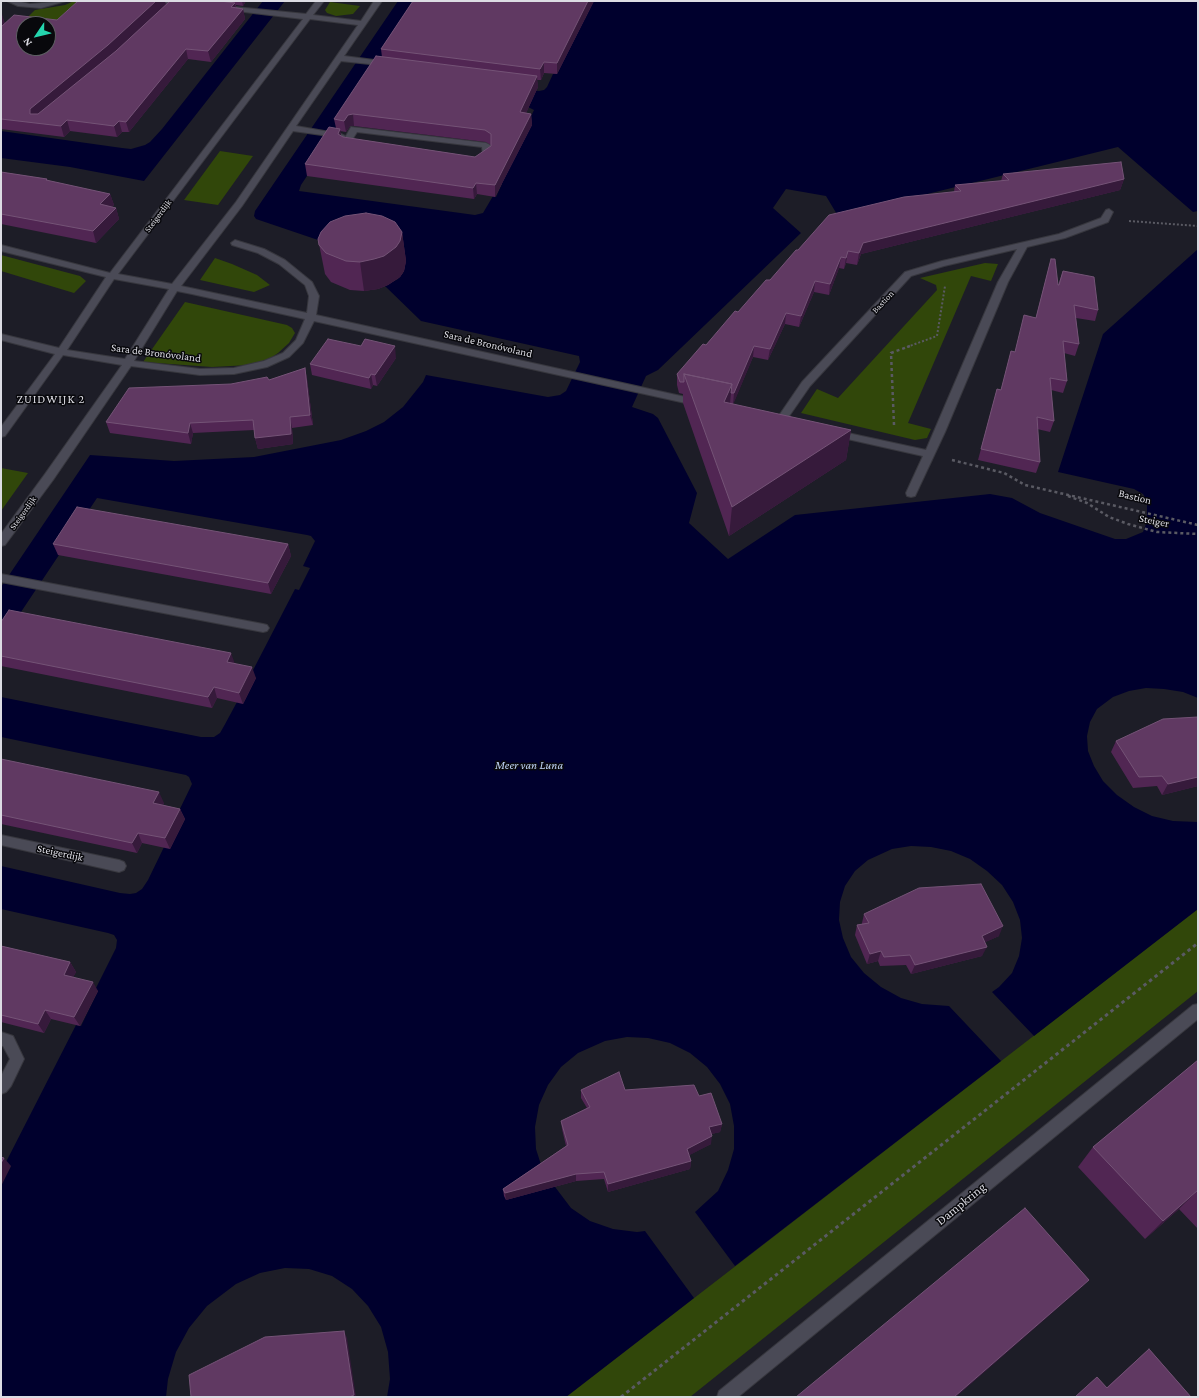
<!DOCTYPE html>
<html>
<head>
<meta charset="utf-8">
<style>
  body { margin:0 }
  #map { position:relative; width:1199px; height:1398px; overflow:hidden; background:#1d1d27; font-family:"Crimson Pro",serif }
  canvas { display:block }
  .frame { position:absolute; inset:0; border:2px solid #dcdce3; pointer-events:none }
  .north { position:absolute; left:16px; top:16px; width:40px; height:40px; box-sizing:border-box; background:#08080c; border:1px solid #5d5d62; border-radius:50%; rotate:235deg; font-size:11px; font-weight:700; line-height:16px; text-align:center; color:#dcdce3 }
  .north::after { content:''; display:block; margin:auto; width:14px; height:18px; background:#24d5ae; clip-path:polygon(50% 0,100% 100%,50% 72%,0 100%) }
</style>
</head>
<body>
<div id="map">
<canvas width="1199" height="1398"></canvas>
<div class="frame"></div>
<div class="north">N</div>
</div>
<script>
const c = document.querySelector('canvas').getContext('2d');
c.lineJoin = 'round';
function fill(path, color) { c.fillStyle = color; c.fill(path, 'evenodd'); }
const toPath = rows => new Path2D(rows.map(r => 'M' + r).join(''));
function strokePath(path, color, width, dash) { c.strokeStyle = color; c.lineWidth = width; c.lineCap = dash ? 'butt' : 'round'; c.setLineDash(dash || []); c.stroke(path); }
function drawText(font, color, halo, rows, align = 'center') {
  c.font = font + ' "Crimson Pro",serif'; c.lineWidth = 3; c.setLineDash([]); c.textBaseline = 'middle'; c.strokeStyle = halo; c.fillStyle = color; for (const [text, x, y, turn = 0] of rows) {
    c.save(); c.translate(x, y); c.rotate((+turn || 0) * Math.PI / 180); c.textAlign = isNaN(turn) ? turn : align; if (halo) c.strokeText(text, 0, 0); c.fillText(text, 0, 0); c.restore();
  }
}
fill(toPath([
  [74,1,78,1,48,28,48,24,24,24,24,48,21,51,1,43,35,10,65,5],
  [330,2,360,6,353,14,336,16,327,13,325,10],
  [220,151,253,156,218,205,184,200],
  [1,255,80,276,86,281,74,293,1,271],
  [215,258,232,264,257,275,270,285,254,292,200,280],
  [985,263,998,264,991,281,971,276,908,423,931,429,927,438,915,440,801,413,817,389,838,398,937,290,936,285,920,278],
  [185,302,287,325,292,328,295,333,289,343,278,353,269,359,250,365,212,367,143,362],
  [1,468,28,473,1,511],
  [1198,909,1198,991,690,1397,566,1397]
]), '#31470a');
fill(toPath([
  [263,1,285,1,144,181,70,167,1,158,1,131,122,148,131,149,145,145,150,142,162,129],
  [398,1,421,1,585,19,589,10,589,1,1198,1,1198,211,1193,212,1118,147,838,216,826,196,786,189,773,208,801,233,658,370,646,376,632,407,653,414,658,418,697,493,689,523,728,559,795,515,990,494,1012,498,1040,513,1115,539,1126,539,1143,532,1147,521,1147,501,1143,494,1134,489,1058,472,1103,334,1198,249,1198,698,1183,692,1164,689,1146,688,1129,691,1113,697,1097,709,1090,722,1087,736,1088,751,1094,766,1103,781,1117,795,1134,807,1152,816,1173,821,1198,822,1198,909,1034,1036,992,992,999,987,1012,973,1019,956,1022,938,1020,920,1013,902,1002,885,987,871,970,859,951,851,931,847,911,846,892,849,868,860,855,871,845,886,840,902,839,920,843,938,851,957,864,973,881,987,901,998,922,1004,949,1006,1001,1061,735,1266,695,1212,718,1191,728,1170,734,1149,734,1126,730,1104,720,1084,707,1067,690,1053,670,1043,648,1038,627,1037,605,1041,578,1053,561,1067,548,1085,539,1105,535,1127,536,1149,543,1171,571,1208,590,1221,613,1229,637,1232,645,1231,694,1298,566,1397,387,1397,390,1379,388,1352,381,1327,368,1306,352,1289,332,1276,309,1269,285,1268,260,1273,236,1284,207,1306,189,1328,176,1352,168,1379,166,1397,1,1397,1,1186,11,1166,5,1164,76,1025,81,1026,98,991,95,990,116,948,117,940,114,935,108,933,1,909,1,866,120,893,130,894,136,893,142,889,148,880,164,847,170,848,185,819,176,817,192,784,189,777,186,775,1,737,1,697,201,737,214,737,220,733,224,726,237,702,243,703,255,678,250,676,295,589,299,590,310,568,303,566,315,541,311,536,307,535,97,498,1,642,1,587,90,455,174,461,254,457,341,440,366,431,384,422,403,407,423,382,426,375,548,397,560,395,566,391,580,362,579,356,421,321,385,286,398,279,403,273,405,267,405,258,395,248,321,241,256,219,254,216,255,211],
  [562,63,557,74,553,74,547,87,544,90,539,91,403,74],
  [367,86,528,107,534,110,499,183,502,184,496,197,493,196,483,213,475,215,299,191,301,185]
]), '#00002d');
const minor = toPath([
  [7,1,17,1,30,4,66,1,41,8,18,6,7,1],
  [161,1,187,1,190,3,186,5,165,3,161,1],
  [316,1,324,1,313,15,361,21,374,1,382,1,344,56,389,62,393,64,389,66,341,61,296,126,341,134,345,136,344,138,293,131,242,206,181,286,307,313,309,296,305,285,279,264,258,253,232,245,231,243,235,240,264,249,285,260,312,282,319,296,316,315,699,400,704,403,699,406,314,321,303,343,289,357,267,367,234,374,200,375,131,366,53,480,5,545,1,546,1,534,45,474,122,365,63,355,5,436,1,437,1,427,55,354,1,340,1,334,59,348,106,277,1,251,1,245,110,273,303,19,228,10,225,10,225,6,306,14,316,1],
  [310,19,358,25,236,202,172,284,118,274,310,19],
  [114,279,169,289,125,359,67,350,114,279],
  [177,291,192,294,305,319,296,340,283,353,264,361,234,368,200,369,134,361,177,291],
  [351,127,486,143,490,145,491,156,476,167,342,147,341,145,351,127],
  [357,132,482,147,483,155,474,161,350,143,357,132],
  [1109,209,1113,212,1108,222,1065,238,1027,247,1008,282,945,432,915,496,911,497,907,496,906,493,923,456,834,436,829,433,834,430,926,450,998,282,1017,249,944,266,911,276,810,386,785,422,777,422,776,420,802,382,905,272,942,261,1059,234,1101,218,1106,210,1109,209],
  [1,574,263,624,267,625,269,628,267,631,263,632,1,582,1,574],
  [1,835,119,860,124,862,126,866,124,870,119,872,1,845,1,835],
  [1198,1004,1198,1019,738,1397,717,1397,719,1391,1193,1005,1198,1004],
  [1,1032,13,1036,24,1059,11,1086,6,1092,1,1094,1,1076,10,1059,3,1046,1,1046,1,1032]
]);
strokePath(minor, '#37373e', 2);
strokePath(toPath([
  [1129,221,1198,226],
  [907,347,937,336,945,286]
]), '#5a5a63', 2, [2, 2]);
strokePath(toPath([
  [894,425,891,353,910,346],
  [952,460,1004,473,1025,485,1198,525],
  [1068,496,1087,503,1109,517,1128,524,1157,532,1198,534]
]), '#5a5a63', 2.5, [3, 3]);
strokePath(toPath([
  [621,1397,1198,943]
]), '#5a5a63', 3, [3.5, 3.5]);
fill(minor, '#4a4a56');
fill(toPath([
  [170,1,246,1,243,6,236,5,236,8,243,9,245,19,211,62,188,59,129,132,122,132,117,137,70,131,64,137,1,129,1,13,5,24,57,20,166,4],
  [413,1,594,1,557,74,544,73,541,80,537,80,538,87,526,113,531,114,532,125,495,197,477,194,474,199,307,176,305,164,336,128,334,119,382,57,381,49],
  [350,126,354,126,486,142,491,145,491,146,475,157,343,137,341,136,340,131,346,132],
  [1,172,47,179,48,181,110,194,114,205,112,207,116,208,119,219,96,243,1,224],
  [1003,174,1124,179,1120,190,861,254,857,265,846,263,844,269,839,268,829,295,814,292,799,327,785,324,768,360,753,357,733,404,851,430,846,460,729,536,683,403,683,394,679,393,677,385,677,374,770,280,798,250,954,192,955,185,1001,181],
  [402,232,406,261,404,271,400,277,388,285,378,289,364,291,350,290,331,282,325,274,318,239],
  [1051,259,1058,285,1063,271,1098,310,1095,321,1076,318,1079,344,1075,356,1064,353,1067,381,1063,393,1051,390,1054,421,1050,432,1037,429,1040,462,1036,473,978,460,997,389,1001,390,1011,351,1015,352,1036,317],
  [396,358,377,386,373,385,371,389,312,375,310,364],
  [305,368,307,379,313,425,292,428,293,444,258,449,255,438,254,430,193,433,191,444,110,433,106,422,231,384,269,380],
  [53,544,288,544,291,556,271,594,58,555],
  [1,622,235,663,256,678,243,704,217,698,212,708,1,666],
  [1198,717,1198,786,1162,795,1157,786,1133,788,1111,752,1116,741],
  [1,759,164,803,163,805,180,809,185,819,170,849,142,843,137,853,1,824],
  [864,914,999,936,985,942,982,956,911,974,906,965,880,966,878,961,867,964,855,935,857,925,862,924,862,923],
  [1,946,70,962,76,972,73,977,98,991,80,1026,51,1019,44,1033,1,1022],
  [1198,1060,1198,1229,1179,1209,1145,1239,1078,1167,1093,1147],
  [581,1090,625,1090,699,1096,722,1124,720,1132,711,1134,711,1144,689,1155,691,1161,690,1169,608,1192,604,1179,576,1181,506,1200,504,1196,503,1189,566,1146,562,1129,561,1121,587,1108,581,1098],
  [1149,1349,1191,1397,1075,1397,1097,1377,1106,1388]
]), '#512653');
fill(toPath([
  [156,1,165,1,166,5,111,56,33,123,30,114,30,109],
  [242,1,246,1,243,6],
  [588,1,594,1,557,74,557,63],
  [235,3,237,13,231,7],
  [243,9,245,19,211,62,208,51],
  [2,14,5,24,1,29,1,15],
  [186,49,188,59,129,132,126,122],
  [544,62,544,73,541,80,540,69],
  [537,76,538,87,521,124,520,112],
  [353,114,354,126,350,126,346,132,344,121,348,115],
  [531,114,532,125,495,197,495,185],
  [67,120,70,131,64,137,61,126],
  [119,121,122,132,117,137,114,126],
  [340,129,342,140,338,134],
  [1124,179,1120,190,861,254,857,265,859,253,863,243],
  [476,183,477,194,474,199,473,188],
  [110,194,114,205,103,216,100,204],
  [116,208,119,219,96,243,93,231],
  [402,232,406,261,404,271,400,277,388,285,378,289,364,291,360,262],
  [848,251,846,263,844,269,846,258],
  [841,257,839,268,829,295,830,284],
  [815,281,814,292,799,327,801,316],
  [786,313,785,324,768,360,770,349],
  [395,346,396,358,377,386,375,375],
  [754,346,753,357,733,405,734,393],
  [305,368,307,379,313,425,310,415],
  [371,374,373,385,371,389,369,378],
  [732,384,729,413,724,402],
  [290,417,292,428,293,444,258,449,255,438],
  [190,423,193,433,191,444,188,433],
  [851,430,846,460,729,536,732,507],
  [288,544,291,556,271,594,268,583],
  [231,653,235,664,227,662],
  [252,667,256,678,243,704,239,693],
  [214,687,217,698,212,708,208,697],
  [1198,777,1198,786,1162,795,1168,784],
  [159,792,164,803,158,813,153,803],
  [180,809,185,819,170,849,165,838],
  [138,833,142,843,137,853,132,843],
  [1003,926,999,936,977,946,982,936],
  [987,947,982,956,911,974,915,965],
  [881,951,878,961,867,964,870,954],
  [70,962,76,972,70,984,64,975],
  [93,982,98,991,80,1026,74,1017],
  [45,1010,51,1019,44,1033,38,1024],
  [722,1124,720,1132,708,1135,709,1127],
  [712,1136,711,1144,686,1157,687,1149],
  [4,1158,11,1166,1,1186,1,1163],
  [691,1161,690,1169,608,1192,608,1184],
  [576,1174,576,1181,506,1200,505,1193],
  [1198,1190,1179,1209,1145,1239,1163,1221],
  [1089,1280,1082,1287,956,1397,954,1397],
  [344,1331,347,1338,356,1397,349,1397]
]), '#361a3b');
const building = toPath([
  [78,1,156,1,108,45,30,109,30,114,38,114,116,51,170,1,220,1,235,3,231,7,243,9,208,51,186,49,126,122,119,121,114,126,67,120,61,126,1,119,1,27,14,15,57,20,78,1],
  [24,24,48,24,48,48,24,48,24,24],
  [413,1,588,1,557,63,544,62,540,69,381,49,413,1],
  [376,56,537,76,520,112,531,114,495,185,476,183,473,188,305,164,329,127,340,129,338,134,343,137,475,157,491,146,491,134,485,130,353,114,348,115,344,121,334,119,376,56],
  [1121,162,1124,179,863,243,859,253,848,251,846,258,841,257,830,284,815,281,801,316,786,313,770,349,754,346,734,393,731,393,732,384,684,374,684,382,680,382,677,374,703,344,706,345,735,311,738,312,766,280,770,280,796,250,798,250,829,215,904,197,961,191,955,185,1009,180,1003,174,1121,162],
  [1,172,47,179,46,180,110,194,100,204,116,208,93,231,1,214,1,172],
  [366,213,382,216,395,222,402,232,400,241,396,247,384,256,374,259,360,262,346,261,326,253,319,245,318,239,321,232,330,222,345,216,366,213],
  [1051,259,1055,259,1058,285,1059,285,1063,271,1094,277,1098,310,1074,305,1079,344,1063,341,1067,381,1050,378,1054,421,1037,417,1040,462,981,449,997,389,1001,390,1011,351,1015,352,1024,315,1036,318,1051,259],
  [328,339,361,346,365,339,395,346,375,375,371,374,369,378,310,364,328,339],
  [305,368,310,415,290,417,291,434,255,438,253,420,190,423,188,433,106,422,129,388,231,384,267,377,269,380,305,368],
  [684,374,732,384,724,402,851,430,732,507,684,374],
  [77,507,288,544,268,583,53,544,77,507],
  [9,610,231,653,227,662,252,667,239,693,214,687,208,697,1,656,1,622,9,610],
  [1198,717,1198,777,1168,784,1162,776,1139,777,1116,741,1163,719,1198,717],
  [1,759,159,792,153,803,180,809,165,838,138,833,132,843,1,815,1,759],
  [981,884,1003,926,982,936,987,947,915,965,910,955,884,957,881,951,870,954,857,925,869,923,864,914,919,888,981,884],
  [1,946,70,962,64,975,93,982,74,1017,45,1010,38,1024,1,1015,1,946],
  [1198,1060,1198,1190,1163,1221,1093,1147,1198,1060],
  [619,1072,625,1090,694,1085,699,1096,711,1093,722,1124,709,1127,712,1136,687,1149,691,1161,608,1184,604,1172,576,1174,505,1193,503,1189,568,1145,561,1121,590,1107,581,1090,619,1072],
  [1,1157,4,1158,1,1163,1,1157],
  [1025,1208,1089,1280,954,1397,796,1397,1025,1208],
  [344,1331,354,1395,349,1397,191,1397,189,1375,265,1337,344,1331],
  [1149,1349,1191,1397,1075,1397,1097,1377,1107,1388,1149,1349]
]);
fill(building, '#603962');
strokePath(building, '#745376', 1);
drawText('9px', '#dcdce3', '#08080c', [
  ["Steigerdijk",158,216,-53],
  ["Bastion",883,302,-47],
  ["Steigerdijk",23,513,-54]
]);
drawText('11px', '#dcdce3', '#08080c', [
  ["Sara de Bronóvoland",488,344,13],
  ["Sara de Bronóvoland",156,353,7],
  ["Bastion",1135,497,14],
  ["Steiger",1154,521,11],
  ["Steigerdijk",60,853,12]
]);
c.letterSpacing = '1px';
drawText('12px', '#dcdce3', '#08080c', [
  ["ZUIDWIJK 2",51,399]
]);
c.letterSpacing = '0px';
drawText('italic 12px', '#bfd2f4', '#08080c', [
  ["Meer van Luna",529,765]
]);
drawText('13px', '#dcdce3', '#08080c', [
  ["Dampkring",961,1204,-39]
]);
</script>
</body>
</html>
